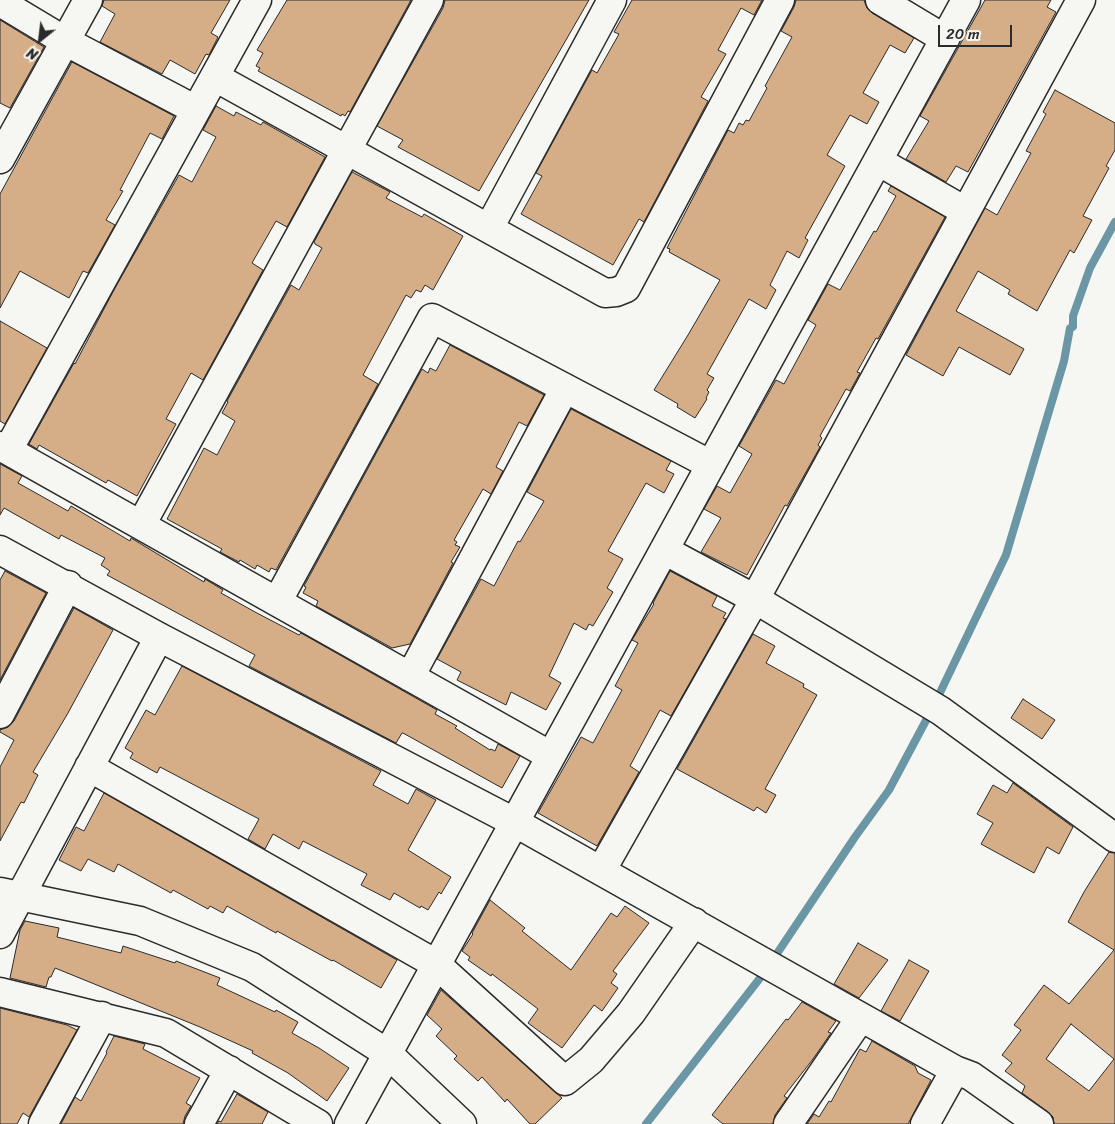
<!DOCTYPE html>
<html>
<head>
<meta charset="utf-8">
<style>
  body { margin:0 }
  #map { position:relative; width:1115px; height:1124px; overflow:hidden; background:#f6f6f2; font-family:Sriracha,sans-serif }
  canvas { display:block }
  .north { position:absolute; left:15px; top:15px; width:50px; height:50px; -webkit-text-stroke:4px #f6f6f2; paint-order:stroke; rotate:209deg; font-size:14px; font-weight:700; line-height:20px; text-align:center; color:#2b2b2b }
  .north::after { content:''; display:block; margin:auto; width:18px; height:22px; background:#2b2b2b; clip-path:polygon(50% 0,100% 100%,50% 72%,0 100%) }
  .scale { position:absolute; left:938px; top:25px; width:74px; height:22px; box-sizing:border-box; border:2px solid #2b2b2b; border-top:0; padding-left:6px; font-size:15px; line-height:18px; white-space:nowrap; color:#2b2b2b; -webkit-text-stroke:4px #f6f6f2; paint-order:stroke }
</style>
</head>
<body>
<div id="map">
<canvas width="1115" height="1124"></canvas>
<div class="north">N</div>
<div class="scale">20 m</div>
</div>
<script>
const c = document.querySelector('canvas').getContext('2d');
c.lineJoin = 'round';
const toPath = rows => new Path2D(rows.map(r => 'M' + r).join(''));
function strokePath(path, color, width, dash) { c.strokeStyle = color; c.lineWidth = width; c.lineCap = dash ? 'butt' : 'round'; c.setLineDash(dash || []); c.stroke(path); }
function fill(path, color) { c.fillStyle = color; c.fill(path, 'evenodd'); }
strokePath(toPath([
  [936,701,1006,555,1064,361,1070,328,1073,327,1073,316,1090,268,1115,222],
  [646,1124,764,973,855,837,889,790,931,711]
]), '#6b96a5', 8);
const building = toPath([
  [104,0,230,0,211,33,218,37,209,55,206,54,195,74,170,60,162,74,100,42,115,14,102,6,104,0],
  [287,0,411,0,350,112,348,111,345,116,342,114,341,116,258,71,260,68,256,66,263,53,257,50,287,0],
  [445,0,589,0,479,191,398,147,403,140,377,126,443,8,445,0],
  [632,0,762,0,754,15,741,8,718,50,726,54,701,97,708,101,644,222,639,219,613,265,521,214,542,176,536,173,592,70,597,73,619,34,614,32,632,0],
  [796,0,864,0,867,8,872,13,914,38,905,53,890,45,863,93,879,102,867,124,850,115,827,155,845,166,805,238,808,240,799,258,787,251,770,285,776,290,766,309,749,299,707,374,714,378,707,390,709,392,706,398,707,399,695,418,677,407,678,404,654,390,688,335,720,280,669,252,670,249,667,248,728,130,734,133,739,123,743,125,746,120,749,121,767,88,765,86,792,37,781,31,794,7,796,0],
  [985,0,1051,0,1047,7,1056,12,968,172,956,166,946,182,906,159,929,121,920,116,985,0],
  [0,20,44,47,10,108,0,103,0,20],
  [72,62,174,116,162,139,150,133,120,190,123,191,106,220,115,225,88,273,83,271,69,298,20,271,0,308,0,194,72,62],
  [1055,90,1115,123,1115,150,1106,166,1109,168,1083,216,1092,220,1074,253,1070,250,1037,311,1008,294,1010,290,978,271,956,311,1024,349,1010,375,959,347,943,376,906,355,985,208,997,215,1031,153,1026,151,1046,114,1043,112,1055,90],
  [216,106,234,116,236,112,261,125,263,122,325,157,287,227,276,221,252,263,263,270,203,380,191,373,166,419,176,424,137,496,108,480,106,483,39,445,37,449,29,444,74,363,75,364,115,288,179,175,192,182,216,137,203,130,216,106],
  [352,172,390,192,386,198,422,217,424,214,463,236,433,290,425,285,421,292,416,290,411,298,406,295,363,375,378,384,276,570,271,568,269,572,257,565,255,569,240,560,239,562,220,552,222,549,167,519,204,448,217,455,235,421,222,413,228,402,227,401,291,285,299,290,322,248,315,244,314,242,352,172],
  [891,186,945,217,878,339,876,338,857,372,860,373,850,391,846,389,820,436,822,438,818,445,820,447,787,506,785,505,747,575,701,552,721,518,704,509,717,486,730,493,752,454,739,446,776,380,784,384,816,325,808,320,828,284,840,290,874,231,876,232,896,196,888,191,891,186],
  [0,321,47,348,5,424,0,421,0,321],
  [450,345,544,395,527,426,519,422,496,467,503,471,491,494,483,489,454,540,457,542,455,545,460,547,451,562,453,563,410,644,392,648,316,606,318,601,303,593,306,587,304,586,422,369,428,373,430,368,436,371,450,345],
  [571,409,671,461,666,470,674,474,664,493,646,483,608,551,623,559,607,588,613,592,593,626,589,624,586,630,574,623,549,676,561,683,546,710,511,692,506,705,457,680,461,672,437,659,481,579,494,586,518,541,520,542,544,501,527,492,571,409],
  [0,464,22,476,18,483,68,511,71,506,130,541,131,538,204,582,205,579,223,590,221,593,255,612,299,635,301,633,437,710,435,714,457,726,455,728,490,750,491,749,495,751,498,744,520,756,502,788,403,733,402,733,396,743,249,666,255,655,107,575,110,571,101,565,105,558,61,535,59,539,4,508,0,515,0,464],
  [5,571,46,593,0,680,0,580,5,571],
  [670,571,717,596,712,606,726,613,723,618,726,619,671,716,660,710,630,766,639,772,597,846,538,813,581,737,593,743,622,690,615,686,638,643,632,640,654,604,653,603,670,571],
  [74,608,113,630,68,713,33,772,38,775,24,803,21,802,0,841,0,767,14,740,0,732,0,730,8,727,14,721,74,608],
  [753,634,775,646,766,663,804,684,803,687,817,695,765,789,776,795,766,813,757,807,754,811,677,769,753,634],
  [182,666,381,771,373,785,408,804,416,789,436,800,408,850,451,877,441,894,439,892,428,910,421,906,420,908,394,893,390,900,361,885,367,874,303,841,299,849,273,834,265,849,248,839,259,819,160,767,157,773,130,758,133,753,125,748,146,710,155,715,182,666],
  [1023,699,1055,720,1042,739,1011,718,1023,699],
  [1013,783,1073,827,1059,854,1047,847,1034,873,981,844,993,823,977,814,993,785,1007,793,1013,783],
  [104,793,397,960,381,988,333,960,332,961,277,931,276,933,227,906,223,913,210,906,208,909,173,890,171,893,118,864,114,872,88,859,81,871,59,860,76,827,84,831,104,793],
  [1109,852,1115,853,1115,1124,1054,1124,1053,1117,1048,1112,1022,1093,1025,1086,1005,1071,1012,1063,1002,1055,1021,1030,1014,1025,1044,985,1069,1004,1114,950,1068,922,1084,892,1109,852],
  [1071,1024,1114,1059,1089,1091,1046,1059,1071,1024],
  [490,900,525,928,522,931,571,970,611,913,617,917,625,906,649,923,613,971,617,974,611,983,618,988,602,1011,594,1005,562,1048,528,1023,538,1009,492,974,491,976,468,960,470,957,462,951,473,934,472,933,490,900],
  [25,921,59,928,57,937,121,953,123,946,175,963,176,961,220,978,217,985,275,1012,276,1010,298,1022,292,1033,319,1048,349,1068,327,1101,288,1073,252,1053,253,1051,200,1027,55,968,51,977,49,977,46,987,10,978,20,930,25,921],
  [858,943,888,960,859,998,834,984,858,943],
  [909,960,929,971,900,1021,881,1011,909,960],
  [441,990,562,1098,535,1124,530,1124,507,1099,505,1102,482,1077,478,1081,454,1059,457,1056,436,1036,442,1029,427,1015,441,990],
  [802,1002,836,1021,828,1032,831,1033,813,1059,784,1096,787,1098,775,1115,773,1124,723,1124,712,1115,786,1019,788,1020,802,1002],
  [0,1008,67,1025,77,1030,29,1117,23,1113,17,1124,0,1124,0,1008],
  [114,1036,145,1044,143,1049,200,1078,186,1103,191,1106,185,1116,183,1124,61,1124,75,1097,81,1101,107,1053,106,1052,114,1036],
  [872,1041,915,1066,918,1073,931,1080,908,1124,807,1124,814,1114,819,1117,829,1101,831,1102,860,1049,866,1052,872,1041],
  [237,1094,268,1112,262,1124,217,1124,219,1121,221,1122,237,1094]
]);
fill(building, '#d5ad86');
strokePath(building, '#2b2b2b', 1);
const minor = toPath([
  [880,0,945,39],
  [0,2,65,41,196,110],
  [215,77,605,293,616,292,626,288,780,0],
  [0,159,88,0],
  [878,161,965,211],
  [489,228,612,0],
  [0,446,551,756],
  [8,450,257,0],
  [141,525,429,0],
  [0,550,159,637,514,822,955,1070,971,1076,1039,1124],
  [664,550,755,599,941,711,1115,838],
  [277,602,432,318,711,465],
  [410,677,565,388],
  [0,714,68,585],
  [89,767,436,964,565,1081,591,1060,631,1013,694,922],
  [601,871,755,599,1081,0],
  [0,892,140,921,252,967,387,1053,462,1124],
  [0,934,159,637],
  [0,992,166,1033,318,1124],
  [43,1124,102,1016],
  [199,1124,229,1070],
  [349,1124,966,0],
  [788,1124,861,1017],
  [925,1124,955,1070]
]);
strokePath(minor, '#2b2b2b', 31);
strokePath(minor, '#f6f6f2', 28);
</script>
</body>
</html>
